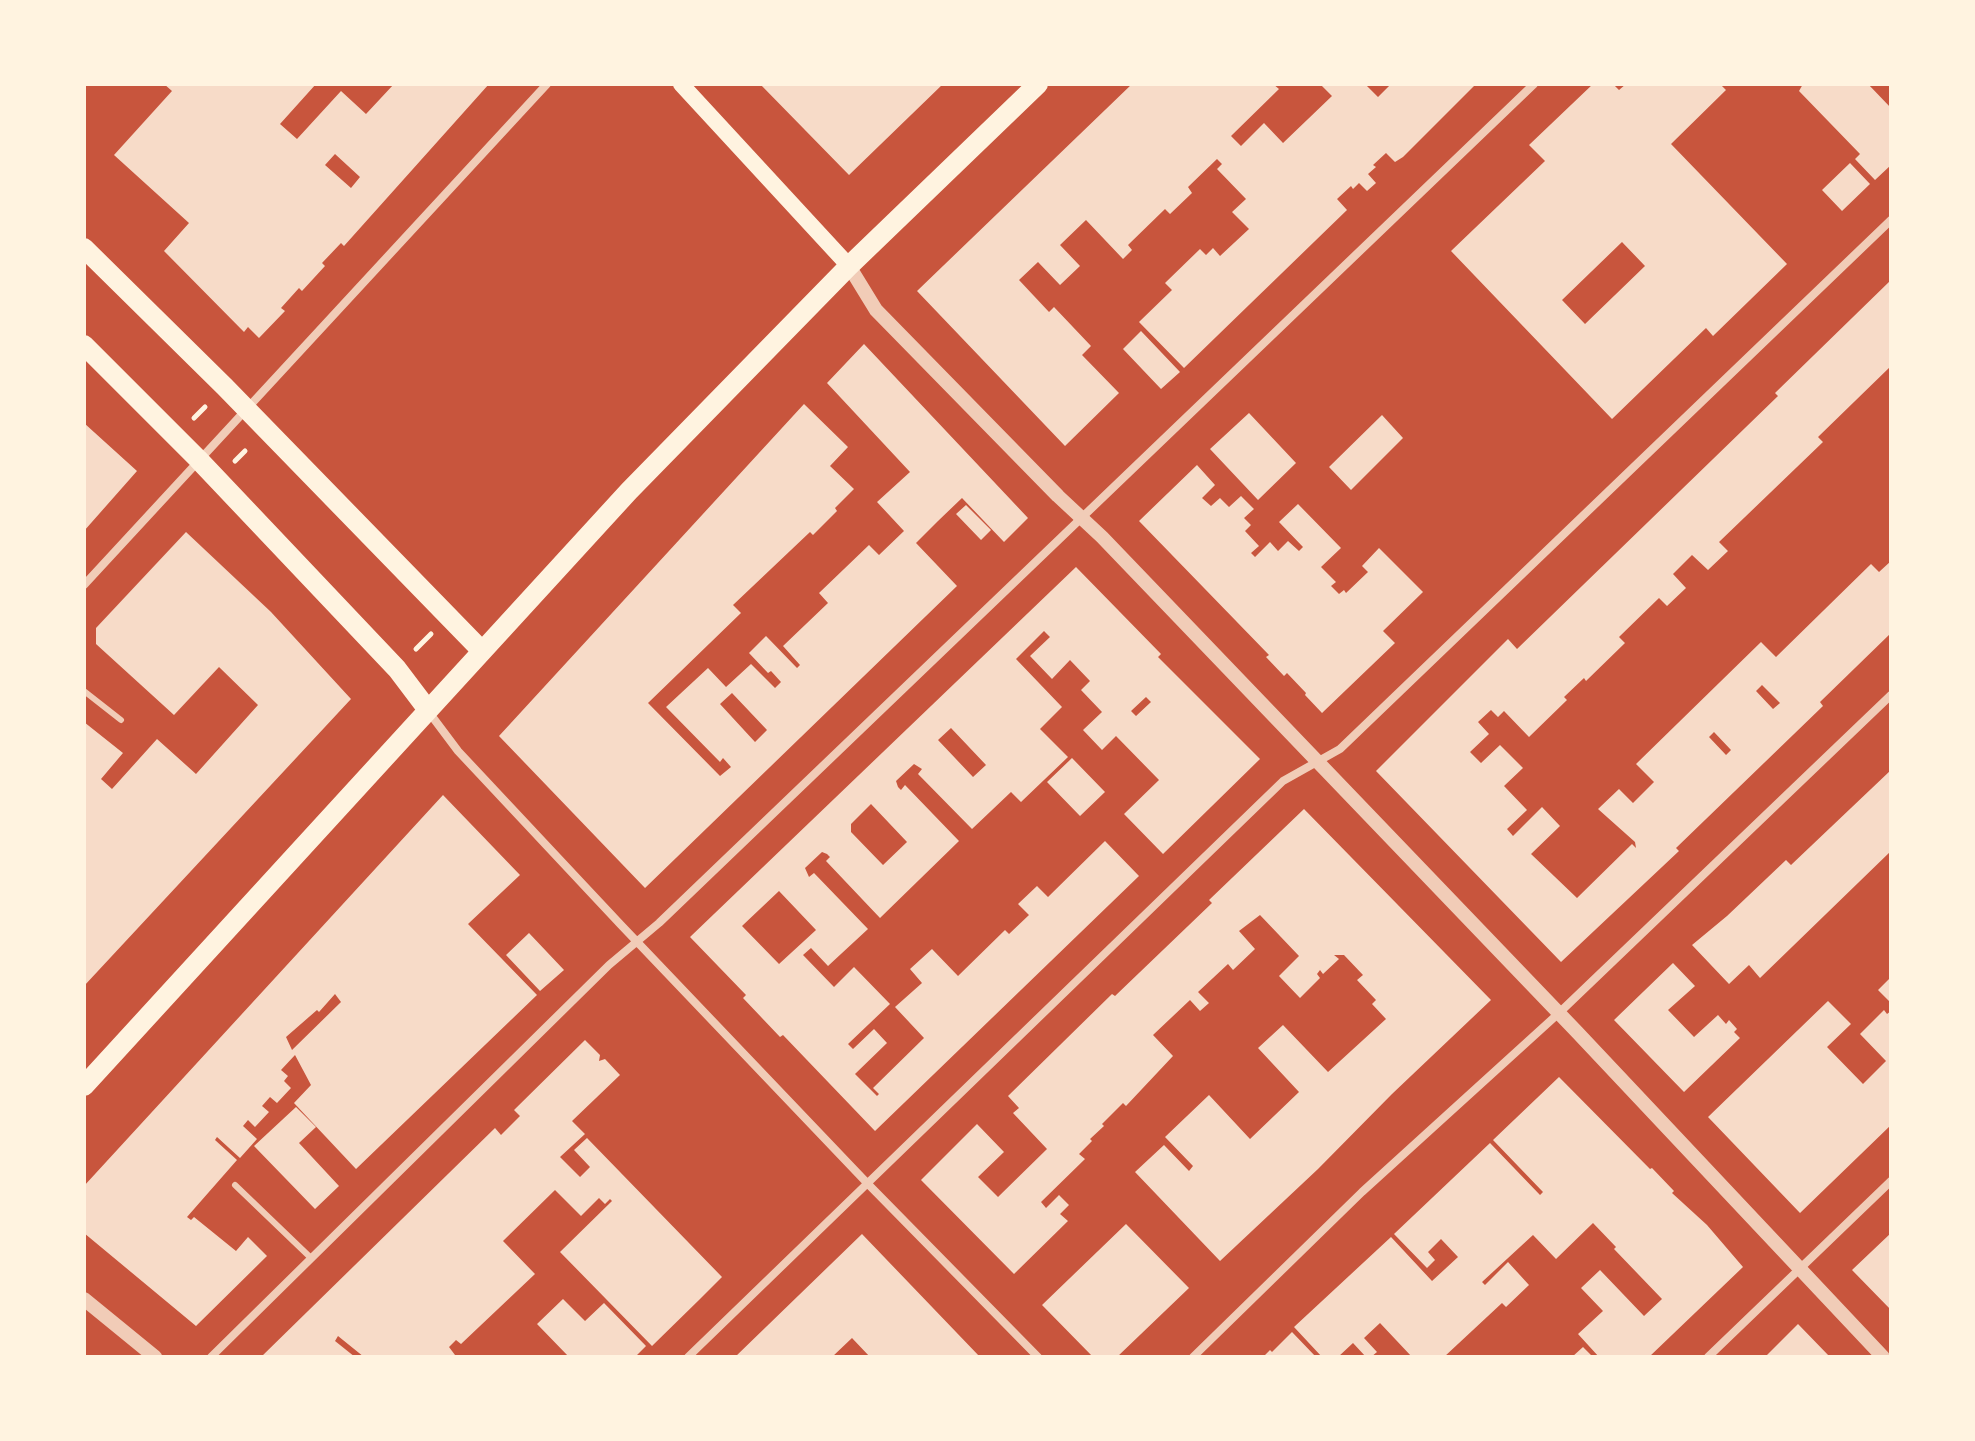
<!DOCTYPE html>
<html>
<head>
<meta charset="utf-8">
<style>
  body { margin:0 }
  #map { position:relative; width:1975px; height:1441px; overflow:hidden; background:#c8553d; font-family:Barlow,sans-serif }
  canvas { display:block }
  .frame { position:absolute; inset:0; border:86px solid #fff3e0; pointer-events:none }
</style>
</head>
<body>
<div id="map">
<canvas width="1975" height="1441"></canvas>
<div class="frame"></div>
</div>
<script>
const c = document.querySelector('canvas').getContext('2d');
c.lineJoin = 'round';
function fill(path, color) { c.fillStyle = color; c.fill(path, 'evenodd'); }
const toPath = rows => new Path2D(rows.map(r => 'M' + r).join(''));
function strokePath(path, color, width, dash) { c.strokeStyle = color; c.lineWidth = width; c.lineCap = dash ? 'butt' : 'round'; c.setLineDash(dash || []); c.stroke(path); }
fill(toPath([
  [164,84,316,84,280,124,297,139,341,91,366,114,394,84,489,84,344,246,341,243,322,263,325,266,302,291,299,288,281,308,285,311,259,338,248,327,244,332,164,251,189,223,114,155,172,91],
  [335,154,360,177,351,188,325,165],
  [760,84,943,84,849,175],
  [1132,84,1273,84,1279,89,1231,136,1241,146,1264,123,1283,143,1332,96,1320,84,1365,84,1378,97,1391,84,1476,84,1403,157,1395,162,1386,153,1373,165,1376,167,1368,174,1376,183,1367,191,1359,183,1353,189,1351,186,1337,199,1347,210,1184,368,1139,322,1172,290,1165,283,1200,249,1206,255,1213,248,1220,256,1249,229,1232,212,1246,199,1217,169,1222,164,1217,159,1188,187,1192,193,1170,214,1165,209,1128,245,1132,250,1123,259,1086,220,1060,245,1080,266,1060,285,1038,262,1019,280,1049,312,1054,307,1091,346,1082,355,1119,393,1065,446,917,291],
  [1593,84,1613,84,1619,90,1626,84,1720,84,1726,90,1671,144,1787,264,1713,336,1706,328,1612,419,1451,251,1545,161,1529,145],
  [1622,242,1645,266,1585,324,1562,300],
  [1803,84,1868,84,1891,108,1891,165,1875,180,1855,159,1860,154,1799,91],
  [1850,163,1870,184,1842,211,1822,190],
  [1891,280,1891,366,1818,437,1823,442,1719,542,1728,551,1708,570,1692,555,1673,574,1686,588,1667,606,1659,598,1619,637,1625,643,1586,681,1584,678,1564,697,1567,700,1529,737,1504,711,1498,717,1491,710,1478,722,1489,734,1470,752,1481,763,1500,745,1523,768,1504,786,1527,810,1507,829,1513,836,1542,807,1560,826,1531,854,1577,898,1632,844,1636,848,1635,842,1598,809,1619,789,1633,803,1654,782,1636,764,1761,642,1776,657,1871,564,1879,572,1891,561,1891,633,1820,702,1823,706,1676,848,1679,851,1561,962,1376,771,1508,639,1517,649,1778,396,1775,393],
  [1762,685,1780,703,1773,709,1756,691],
  [1714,732,1731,750,1726,755,1709,737],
  [1141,331,1180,372,1161,389,1123,349],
  [864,344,1028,518,1004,542,962,498,938,521,916,543,957,586,645,888,499,736,804,404,848,447,830,466,854,489,835,508,837,511,813,535,810,532,733,605,741,613,648,703,720,776,731,767,723,758,720,762,666,707,708,668,726,687,751,664,775,688,781,682,771,671,768,673,749,653,766,636,797,668,800,665,783,646,828,603,819,593,869,545,879,555,904,531,877,502,910,472,827,383],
  [732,693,767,730,755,742,720,704],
  [1249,413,1296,463,1258,500,1210,449],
  [1382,415,1403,438,1351,490,1329,467],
  [84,423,137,471,84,531],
  [1197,465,1215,485,1202,498,1211,506,1220,498,1229,507,1241,496,1254,509,1244,518,1251,525,1245,531,1259,546,1251,553,1255,557,1270,542,1278,551,1288,541,1299,551,1303,547,1279,522,1298,504,1341,548,1321,567,1336,582,1331,586,1339,594,1344,590,1346,593,1368,572,1362,566,1379,548,1423,592,1383,631,1395,643,1322,713,1305,695,1306,693,1287,673,1284,676,1266,657,1269,655,1139,521],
  [966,505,991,530,981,540,956,514],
  [186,532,271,612,351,699,84,986,84,722,123,753,101,779,112,789,157,739,196,774,258,705,219,667,174,715,96,644,96,628],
  [1076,567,1161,654,1158,657,1260,759,1163,854,1124,814,1159,780,1116,736,1102,750,1083,730,1102,712,1081,690,1090,681,1070,660,1052,679,1030,656,1050,637,1044,631,1016,659,1062,707,1040,729,1068,757,1021,802,1011,792,972,829,918,774,922,769,914,764,896,781,898,787,901,790,905,785,959,841,880,918,826,861,830,857,827,854,822,852,805,868,809,877,814,873,868,929,828,966,811,948,803,955,834,987,854,967,890,1004,848,1044,853,1049,874,1029,887,1043,855,1074,877,1096,879,1094,873,1088,924,1038,895,1007,922,983,910,969,932,949,958,976,1005,930,1009,934,1029,915,1018,904,1037,886,1048,897,1105,841,1139,876,875,1131,783,1035,780,1037,743,998,746,995,690,937],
  [1146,697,1151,702,1136,716,1131,711],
  [951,728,986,765,973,777,938,740],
  [871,804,907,842,883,865,851,832,851,824],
  [779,891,816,930,779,964,742,926],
  [1072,758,1105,792,1080,816,1047,782],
  [1891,770,1891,851,1760,978,1749,965,1729,984,1692,945,1727,916,1786,860,1791,865],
  [443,795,520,875,468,924,537,995,356,1169,294,1103,311,1085,295,1055,281,1070,288,1076,284,1081,291,1088,277,1103,270,1097,262,1106,269,1112,255,1127,248,1120,243,1126,257,1139,240,1158,217,1137,215,1140,237,1160,187,1217,191,1220,194,1217,236,1251,248,1237,267,1256,196,1326,84,1233,84,1186],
  [335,994,341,1002,292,1050,286,1037,317,1010,319,1012],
  [1304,809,1491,1000,1392,1094,1318,1169,1220,1261,1135,1172,1164,1145,1189,1171,1193,1166,1165,1137,1209,1095,1250,1139,1299,1092,1258,1048,1283,1025,1328,1072,1386,1019,1372,1004,1376,1000,1357,980,1363,975,1344,955,1334,955,1339,959,1323,974,1320,970,1317,974,1320,978,1300,998,1279,976,1299,956,1260,915,1239,931,1255,949,1233,970,1228,964,1198,992,1209,1003,1200,1011,1190,1000,1153,1035,1173,1056,1126,1106,1123,1103,1102,1124,1104,1126,1090,1139,1092,1141,1079,1154,1085,1159,1041,1202,1046,1208,1059,1195,1069,1205,1060,1214,1068,1221,1014,1274,921,1180,977,1124,1004,1152,978,1177,998,1197,1047,1149,1013,1113,1019,1108,1008,1096,1112,994,1115,996,1212,903,1209,900],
  [529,933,564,970,540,991,506,955],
  [1673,963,1695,986,1668,1010,1694,1037,1718,1015,1726,1024,1729,1020,1737,1029,1734,1032,1740,1038,1684,1092,1614,1020],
  [1891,977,1891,1003,1878,990],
  [1828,1001,1851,1024,1827,1047,1863,1084,1886,1061,1860,1034,1884,1010,1887,1014,1891,1011,1891,1125,1800,1213,1708,1117],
  [585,1040,600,1055,599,1061,605,1059,620,1075,572,1121,585,1134,560,1157,580,1177,590,1167,574,1150,587,1138,722,1277,699,1300,652,1346,560,1252,612,1201,610,1199,605,1204,599,1198,581,1216,555,1190,503,1241,535,1274,461,1344,456,1340,449,1347,455,1355,453,1357,364,1357,338,1336,335,1341,355,1357,261,1357,495,1128,501,1135,520,1116,514,1110],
  [1559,1077,1650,1169,1652,1168,1674,1191,1672,1193,1707,1225,1743,1267,1649,1357,1599,1357,1578,1334,1603,1311,1581,1288,1600,1270,1644,1316,1662,1299,1614,1249,1616,1247,1593,1223,1556,1259,1533,1235,1482,1282,1485,1285,1508,1262,1529,1285,1506,1307,1502,1303,1444,1357,1412,1357,1380,1323,1364,1338,1377,1352,1371,1357,1366,1357,1353,1343,1338,1357,1322,1357,1294,1327,1391,1237,1432,1281,1458,1257,1441,1239,1428,1252,1435,1260,1427,1268,1394,1234,1490,1143,1540,1195,1543,1192,1493,1140],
  [296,1107,316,1127,299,1143,339,1186,315,1209,254,1146],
  [1126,1224,1189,1288,1117,1357,1093,1357,1042,1305],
  [1891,1233,1891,1310,1852,1270],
  [862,1234,980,1357,870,1357,852,1338,832,1357,735,1357],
  [563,1299,585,1321,604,1303,646,1346,635,1357,569,1357,537,1324],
  [1798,1324,1830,1357,1765,1357],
  [1292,1332,1316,1357,1263,1357,1270,1350,1272,1352],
  [1583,1347,1593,1357,1572,1357]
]), '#f7dbc8');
strokePath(toPath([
  [194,418,205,407],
  [235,461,245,451],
  [416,649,431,634]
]), '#fff3e0', 5);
strokePath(toPath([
  [84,691,121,720],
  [235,1185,311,1258]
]), '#f1ccb7', 6);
strokePath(toPath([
  [84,585,547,84],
  [428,711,458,751,621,925,868,1184,1038,1357],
  [211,1357,609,965,659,923,1534,84],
  [688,1357,1283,781,1340,749,1891,220],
  [1193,1357,1362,1192,1559,1013,1891,695],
  [1708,1357,1891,1181]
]), '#f1ccb7', 8);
strokePath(toPath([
  [849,266,876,310,1058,496,1102,537,1577,1032,1883,1357],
  [84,1299,155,1357]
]), '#f1ccb7', 14);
strokePath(toPath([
  [681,84,849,266]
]), '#fff3e0', 16);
strokePath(toPath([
  [84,248,225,387,482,651],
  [84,345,198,459,397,669,428,710],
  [84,1086,629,491,849,266,1038,84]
]), '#fff3e0', 20);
</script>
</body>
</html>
